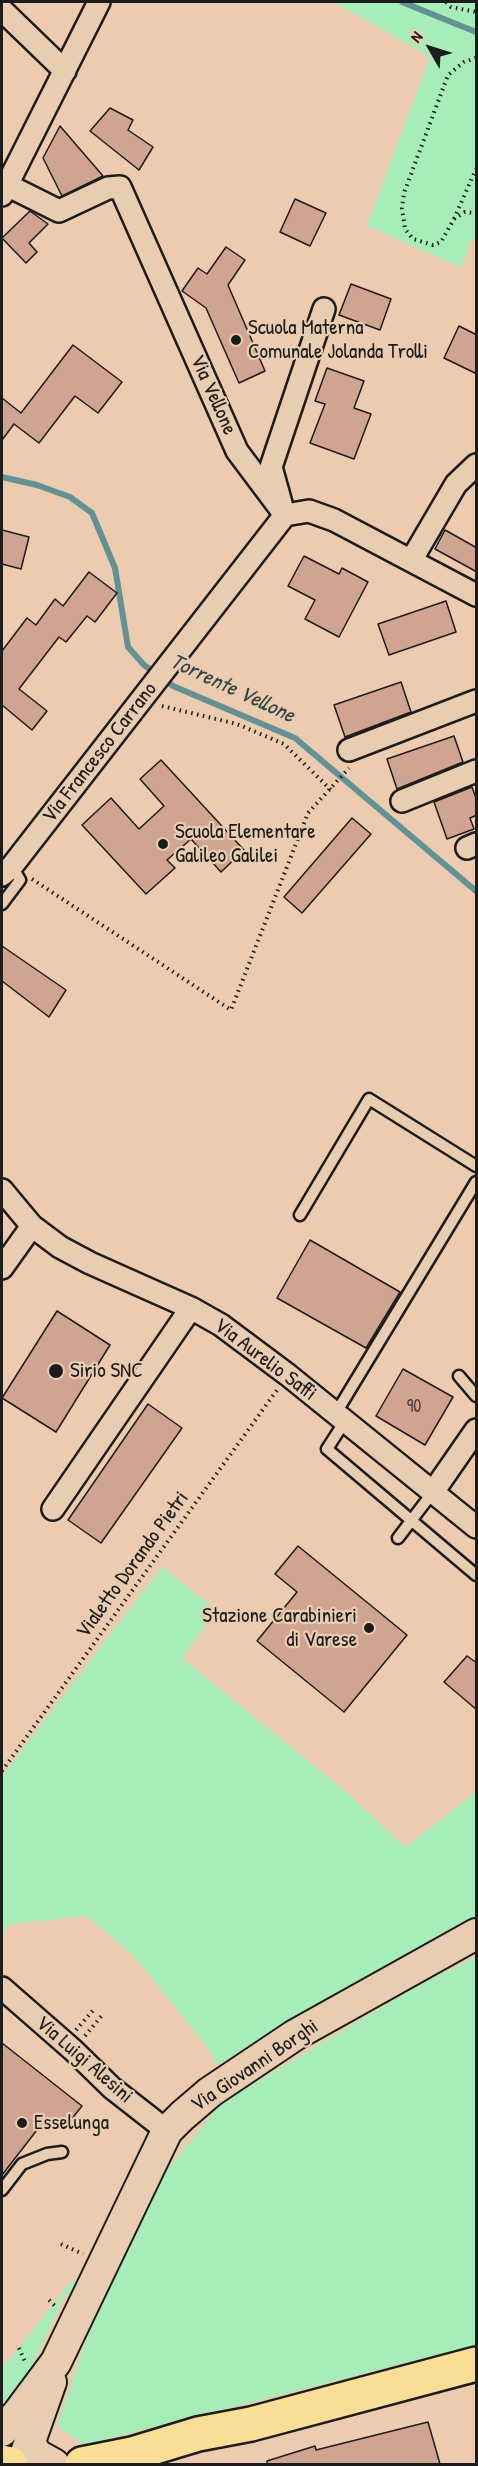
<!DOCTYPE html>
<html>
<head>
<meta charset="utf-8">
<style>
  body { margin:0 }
  #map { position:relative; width:478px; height:2466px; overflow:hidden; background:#eccbaf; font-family:"Patrick Hand",sans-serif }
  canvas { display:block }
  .frame { position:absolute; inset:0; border:3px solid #1c1c1c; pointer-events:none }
  .north { position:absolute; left:400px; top:18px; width:60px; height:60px; -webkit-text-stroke:4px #e9cdb0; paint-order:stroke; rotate:309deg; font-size:16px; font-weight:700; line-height:24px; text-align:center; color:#1c1c1c }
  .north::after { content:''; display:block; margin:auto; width:21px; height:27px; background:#1c1c1c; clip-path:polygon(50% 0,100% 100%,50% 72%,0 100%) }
</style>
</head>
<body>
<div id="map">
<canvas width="478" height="2466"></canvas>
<div class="frame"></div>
<div class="north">N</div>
</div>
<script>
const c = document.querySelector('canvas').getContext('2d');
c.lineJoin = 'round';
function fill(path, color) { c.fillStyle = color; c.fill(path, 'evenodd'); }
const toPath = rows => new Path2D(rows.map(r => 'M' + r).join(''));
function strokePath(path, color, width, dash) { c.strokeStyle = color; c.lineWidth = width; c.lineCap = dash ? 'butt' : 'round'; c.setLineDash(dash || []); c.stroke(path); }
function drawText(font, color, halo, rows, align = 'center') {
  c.font = font + ' "Patrick Hand",sans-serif'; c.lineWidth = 4.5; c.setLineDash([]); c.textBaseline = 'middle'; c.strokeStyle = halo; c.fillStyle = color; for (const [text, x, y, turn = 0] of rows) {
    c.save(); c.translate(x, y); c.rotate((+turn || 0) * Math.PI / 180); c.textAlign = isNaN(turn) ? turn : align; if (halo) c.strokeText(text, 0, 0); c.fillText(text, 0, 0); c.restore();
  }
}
fill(toPath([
  [334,2,476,2,476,240,471,239,461,267,367,226,430,57],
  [162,1567,217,1610,182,1658,346,1792,405,1847,476,1792,476,1918,217,2065,207,2047,134,1956,87,1916,11,1924,2,1935,2,1776],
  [476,1957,476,2345,84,2445,57,2426,90,2328,132,2236,165,2172,223,2102,421,1984],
  [72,2280,78,2284,75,2292,65,2296,18,2395,2,2412,2,2362,5,2365]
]), '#a7edb9');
strokePath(toPath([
  [402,2,476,32],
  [2,477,37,485,70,497,92,513,115,568,128,647,144,665,173,686,295,738,476,891]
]), '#619295', 6);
const building = toPath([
  [110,108,133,120,128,130,153,147,139,170,90,131,110,108],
  [60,126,103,176,62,196,43,158,60,126],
  [295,199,326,213,310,246,280,232,295,199],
  [30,211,48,224,29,243,37,252,26,263,2,238,30,211],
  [226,247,245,260,228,285,265,371,239,383,206,308,182,291,198,268,207,274,226,247],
  [351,284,391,299,380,330,339,315,351,284],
  [459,326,477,335,477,374,444,358,459,326],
  [73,345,122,382,98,413,75,396,39,443,14,424,2,440,2,398,21,413,73,345],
  [327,368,364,381,354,408,371,414,354,459,310,443,325,404,315,401,327,368],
  [2,530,29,537,21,569,2,564,2,530],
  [445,530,477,548,477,572,435,549,445,530],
  [304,556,339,574,342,568,368,582,339,637,305,619,315,600,288,586,304,556],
  [89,572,117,593,95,622,87,616,66,642,59,637,19,689,47,711,32,730,2,705,2,651,27,618,36,625,55,599,63,606,89,572],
  [446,601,456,632,389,655,378,624,446,601],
  [401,682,411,712,345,737,334,705,401,682],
  [454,736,463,762,397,789,387,759,454,736],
  [161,760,244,850,221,872,191,839,167,860,175,868,146,894,82,825,111,798,139,829,164,806,140,779,161,760],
  [472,787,477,801,477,815,470,818,474,829,447,839,434,802,472,787],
  [352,818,371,834,302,913,284,897,352,818],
  [2,946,66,990,49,1017,2,981,2,946],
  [310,1240,400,1292,366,1348,277,1298,310,1240],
  [57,1311,110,1345,56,1432,2,1398,57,1311],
  [403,1369,453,1397,425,1445,376,1416,403,1369],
  [148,1404,182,1428,101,1543,68,1520,148,1404],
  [298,1546,407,1635,344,1712,257,1641,297,1592,275,1574,298,1546],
  [467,1656,477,1663,477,1710,444,1682,467,1656],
  [2,2043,82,2106,66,2126,37,2130,2,2175,2,2043],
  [428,2422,440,2464,267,2464,267,2461,315,2446,316,2450,428,2422]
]);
fill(building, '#d0a490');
strokePath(building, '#1c1c1c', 1.5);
const lane = toPath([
  [2,904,20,880,12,866],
  [300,1215,369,1099,476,1166],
  [459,1376,476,1396],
  [336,1413,476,1182],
  [345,1421,327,1449,476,1575],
  [398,1538,433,1492],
  [2,2190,22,2164,47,2154,62,2152]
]);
const street = toPath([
  [2,10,65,71],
  [7,185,59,211,108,188,120,187,237,451,285,515],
  [2,195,99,2],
  [281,503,271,467,324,309],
  [285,515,309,511,334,520,476,595],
  [412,559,456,484,476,465],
  [349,750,476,701],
  [402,801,476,771],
  [467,848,476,844],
  [2,875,12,866,285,515],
  [2,1190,32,1226,60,1247,90,1263,191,1308,221,1325,288,1375,476,1527],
  [2,1268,32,1226],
  [433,1492,476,1430],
  [53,1509,191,1308],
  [2,1988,73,2050,112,2088,167,2131]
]);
const secondary = toPath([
  [2,2431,18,2413,56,2362,167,2131,182,2116,210,2092,295,2035,476,1934],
  [31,2444,36,2454,54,2464],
  [22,2464,51,2382]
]);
const primary = toPath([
  [2,2462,11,2464],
  [82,2464,132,2454,198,2434,251,2424,476,2364]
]);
strokePath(lane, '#1c1c1c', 15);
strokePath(street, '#1c1c1c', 26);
strokePath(secondary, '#1c1c1c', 34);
strokePath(primary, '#1c1c1c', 38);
strokePath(toPath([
  [446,2,451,7,476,12],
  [476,58,464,62,448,75,404,193,402,208,405,229,413,239,433,245,441,242,454,219,465,212,476,213],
  [454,219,476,169],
  [162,706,237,724,284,744,331,790],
  [32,879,231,1010,308,813,349,768],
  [2,1771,277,1390],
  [76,2030,95,2008],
  [85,2036,103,2014],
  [61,2244,83,2254],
  [49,2300,56,2307],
  [19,2348,26,2364]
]), '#1c1c1c', 4, [1.5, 4.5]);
strokePath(lane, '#e9cdb0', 10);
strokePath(street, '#e9cdb0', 21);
strokePath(secondary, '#e9cdb0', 30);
strokePath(primary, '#fbde96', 33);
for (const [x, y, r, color] of [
  [236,340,6,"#1c1c1c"],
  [163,844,6,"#1c1c1c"],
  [56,1371,8,"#1c1c1c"],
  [369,1628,6,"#1c1c1c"],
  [22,2123,6,"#1c1c1c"]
]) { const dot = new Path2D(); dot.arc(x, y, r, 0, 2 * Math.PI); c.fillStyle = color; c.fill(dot); strokePath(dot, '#e9cdb0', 2); }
drawText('18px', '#493e39', null, [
  ["90",414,1407]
]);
drawText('21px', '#1c1c1c', '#e9cdb0', [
  ["Scuola Materna",248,328],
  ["Comunale Jolanda Trolli",248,352],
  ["Scuola Elementare",175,832],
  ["Galileo Galilei",175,856],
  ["Sirio SNC",70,1371],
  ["Stazione Carabinieri",357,1616,"right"],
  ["di Varese",357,1640,"right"],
  ["Esselunga",34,2123]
], 'left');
drawText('21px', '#1c1c1c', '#e9cdb0', [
  ["Via Vellone",213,395,66],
  ["Via Francesco Carrano",100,753,-52],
  ["Via Aurelio Saffi",265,1360,37],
  ["Vialetto Dorando Pietri",133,1565,-54],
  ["Via Luigi Alesini",84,2060,41],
  ["Via Giovanni Borghi",255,2066,-34]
]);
drawText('italic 22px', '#334344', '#e9cdb0', [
  ["Torrente Vellone",232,689,25]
]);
</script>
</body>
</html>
